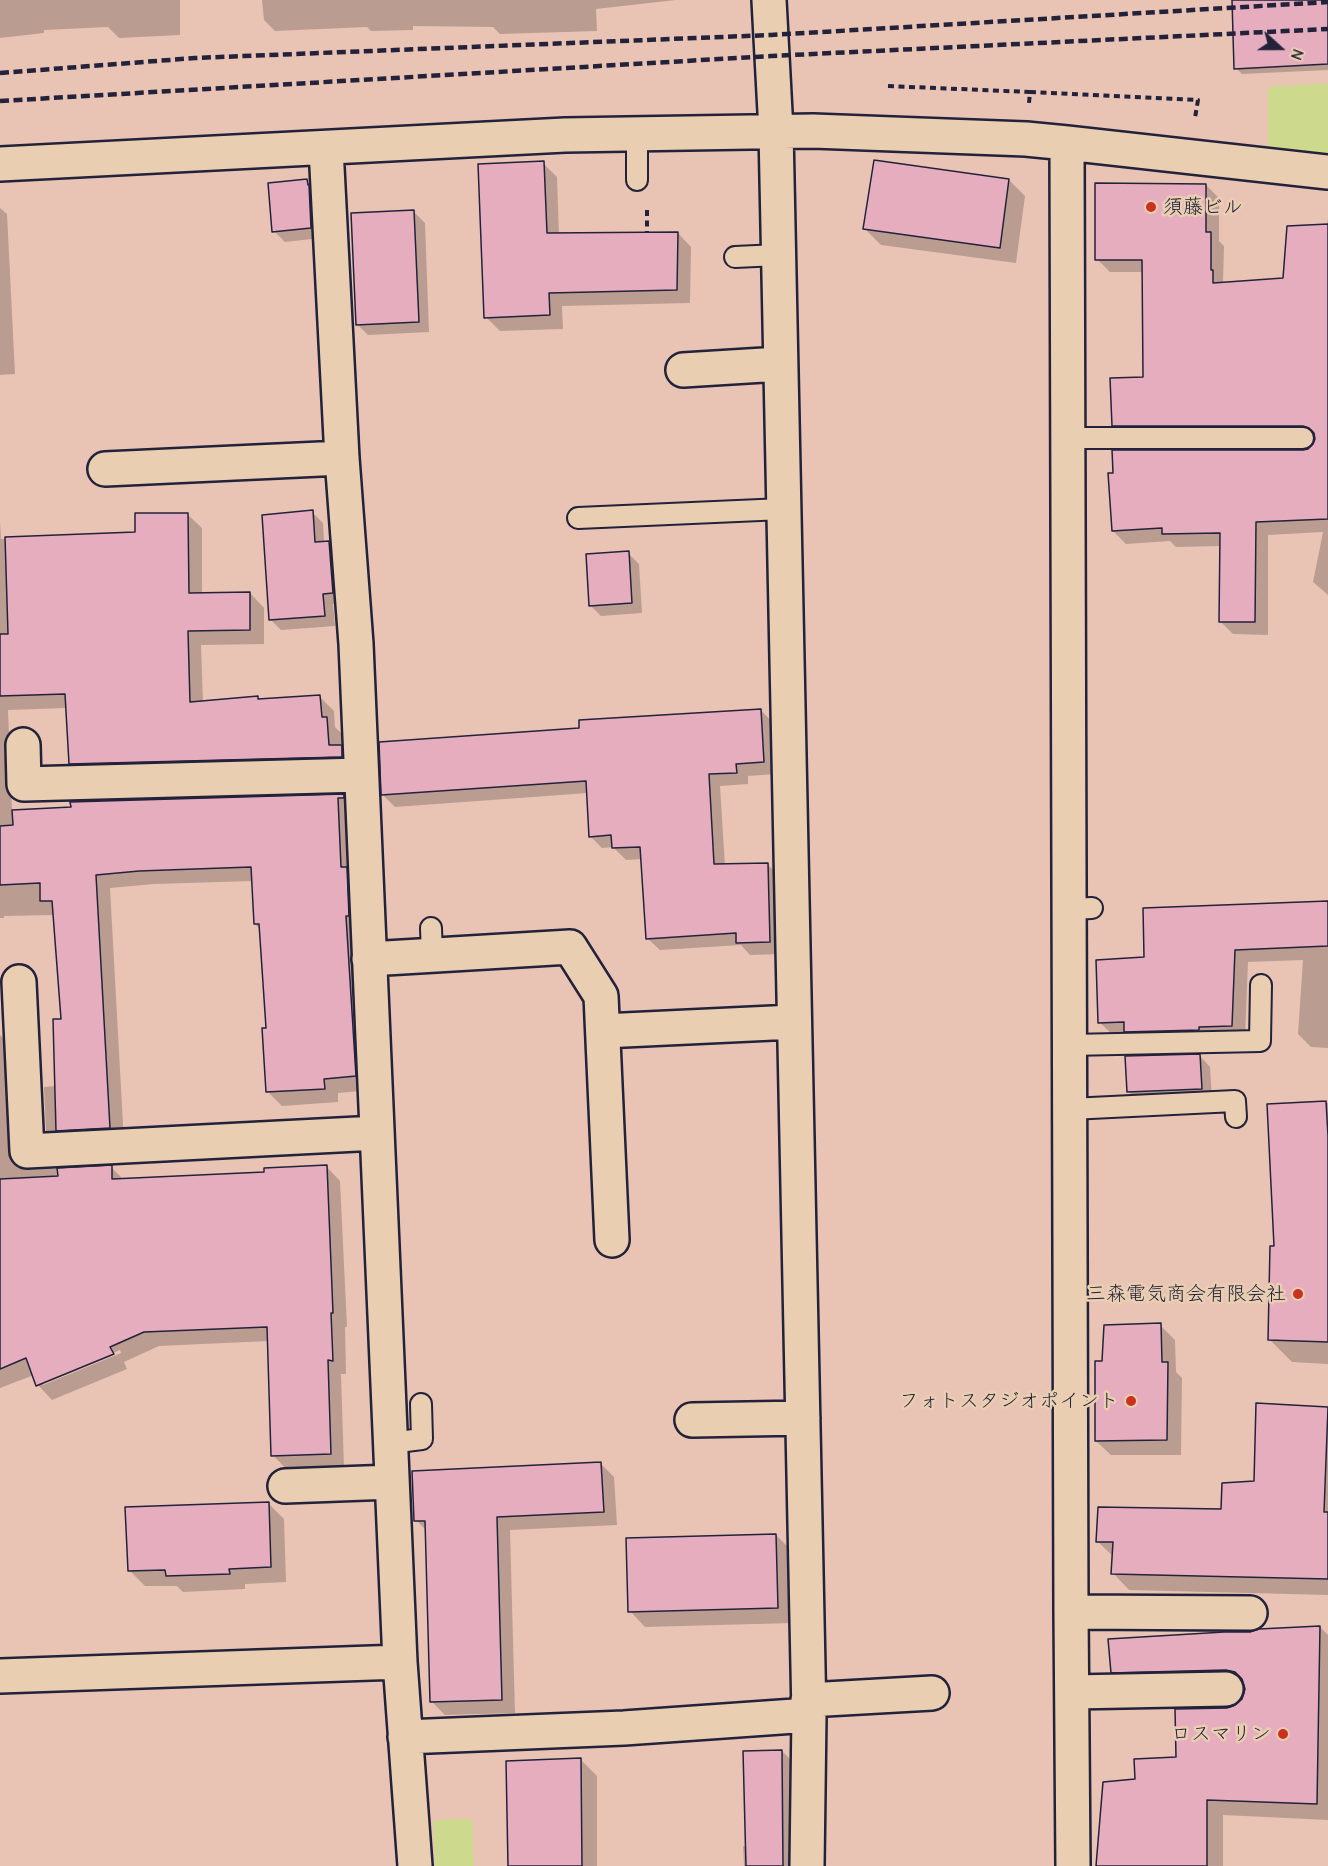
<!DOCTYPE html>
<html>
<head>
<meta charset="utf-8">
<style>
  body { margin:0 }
  #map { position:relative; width:1328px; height:1866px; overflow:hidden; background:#e9c4b5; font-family:"Comic Neue",sans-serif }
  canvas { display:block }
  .north { position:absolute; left:1250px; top:18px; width:60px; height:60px; -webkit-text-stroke:4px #eaceb1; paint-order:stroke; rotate:111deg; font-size:16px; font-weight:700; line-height:24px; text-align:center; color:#22223b }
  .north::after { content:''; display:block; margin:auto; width:21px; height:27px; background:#22223b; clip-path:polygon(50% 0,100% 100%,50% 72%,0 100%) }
</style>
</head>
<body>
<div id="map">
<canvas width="1328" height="1866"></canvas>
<div class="north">N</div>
</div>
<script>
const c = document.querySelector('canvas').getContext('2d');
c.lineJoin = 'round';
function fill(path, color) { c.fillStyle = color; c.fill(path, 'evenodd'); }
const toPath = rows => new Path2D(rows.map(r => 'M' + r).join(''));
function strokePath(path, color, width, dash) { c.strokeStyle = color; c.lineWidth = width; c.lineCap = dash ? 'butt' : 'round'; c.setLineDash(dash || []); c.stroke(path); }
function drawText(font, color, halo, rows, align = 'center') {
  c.font = font + ' "Comic Neue","Klee One",sans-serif'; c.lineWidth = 5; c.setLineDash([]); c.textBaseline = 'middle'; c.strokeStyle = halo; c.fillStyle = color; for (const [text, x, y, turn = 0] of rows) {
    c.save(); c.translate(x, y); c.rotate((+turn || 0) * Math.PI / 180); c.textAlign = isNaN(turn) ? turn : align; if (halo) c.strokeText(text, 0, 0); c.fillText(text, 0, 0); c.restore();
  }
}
fill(toPath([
  [1328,83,1328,156,1268,148,1268,87],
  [472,1819,474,1866,435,1866,433,1820]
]), '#cdda8e');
fill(toPath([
  [0,0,180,0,180,35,119,38,108,27,44,30,44,33,0,38],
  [262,0,676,0,596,9,597,31,500,34,493,27,413,26,413,30,371,31,367,27,275,31,264,20],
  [1234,0,1328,0,1328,70,1242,74,1236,68],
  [543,163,557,177,559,235,678,233,691,247,690,303,562,306,563,329,500,331,486,317],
  [1009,180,1025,196,1016,263,881,245,865,229],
  [307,181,317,192,321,238,285,242,274,231],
  [1206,185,1219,198,1219,241,1224,246,1223,282,1284,279,1327,226,1328,218,1328,595,1313,582,1323,532,1268,535,1268,635,1233,634,1220,621,1221,546,1176,547,1170,541,1126,544,1113,531,1309,450,1317,439,1126,439,1113,425,1144,378,1143,272,1110,272,1097,259],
  [0,208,7,214,15,374,0,375],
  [414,212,425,223,429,332,368,335,357,324],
  [312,512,323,523,324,543,329,543,339,553,343,603,333,604,335,626,281,630,270,619],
  [187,514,202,528,202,594,250,593,264,608,264,644,201,645,203,702,257,698,259,700,319,696,334,711,335,727,341,733,342,747,355,760,84,778,70,763,67,708,8,710,12,812,343,796,357,810,370,1090,338,1093,338,1102,282,1106,268,1092,267,1029,261,930,255,924,253,881,154,884,110,888,124,1142,61,1145,46,1131,44,1087,56,1086,62,1020,55,915,4,916,4,918,0,918,0,522,1,539,137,534],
  [628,553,639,564,642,613,601,616,590,605],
  [761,710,773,723,776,774,748,776,748,784,720,786,725,866,767,864,780,876,782,954,750,955,741,945,660,950,647,938,643,859,626,860,613,847,602,848,590,836,588,793,395,807,383,795,581,730],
  [1328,903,1328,1048,1311,1047,1298,1034,1303,960,1248,962,1245,1038,1113,1035,1100,1023,1146,959],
  [0,1027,0,1035,3,1038,6,1089,19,1102,23,1170,111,1167,124,1180,266,1174,326,1166,340,1181,347,1327,345,1327,346,1374,341,1374,344,1468,287,1470,273,1455,269,1341,159,1346,124,1362,127,1369,52,1400,38,1385,34,1375,0,1388],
  [120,1350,121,1353,43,1385,43,1382],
  [1200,1056,1210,1067,1212,1099,1139,1102,1128,1091],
  [1322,1103,1328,1103,1328,1364,1292,1362,1269,1339],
  [1160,1325,1175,1340,1176,1372,1182,1378,1181,1455,1111,1455,1096,1441,1104,1363],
  [1257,1405,1328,1409,1328,1595,1129,1590,1113,1573,1114,1557,1097,1541,1223,1510,1256,1483],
  [600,1463,614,1477,617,1525,510,1530,515,1713,445,1715,431,1701,427,1531,416,1520],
  [268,1503,284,1519,286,1582,245,1584,245,1589,183,1592,177,1586,145,1586,129,1570],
  [776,1535,792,1551,793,1623,645,1627,630,1611],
  [1320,1627,1328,1635,1328,1820,1223,1815,1223,1866,1097,1866,1136,1781,1178,1758,1227,1709,1237,1706,1244,1698,1246,1687,1129,1688,1112,1672,1250,1633],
  [782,1751,792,1761,792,1849,798,1866,744,1866,743,1846,747,1846],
  [581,1760,597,1776,597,1866,510,1866]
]), '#0003');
const building = toPath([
  [1232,0,1328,0,1328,64,1234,69,1232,0],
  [874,160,1009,179,1000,248,863,229,874,160],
  [544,161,547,233,678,232,677,290,549,293,550,315,484,318,478,164,544,161],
  [307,179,308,185,309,185,311,228,272,232,268,183,307,179],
  [1095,183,1206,184,1206,232,1211,232,1211,270,1213,270,1213,283,1283,278,1287,226,1328,224,1328,519,1256,522,1255,622,1219,622,1220,533,1162,534,1162,528,1112,531,1108,473,1113,473,1112,450,1303,450,1308,449,1313,444,1315,439,1314,433,1309,428,1303,426,1112,426,1110,378,1143,377,1142,260,1095,260,1095,183],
  [414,210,419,322,356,325,351,213,414,210],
  [313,510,315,542,329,541,333,593,323,594,325,616,269,620,262,515,313,510],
  [135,513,188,513,189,593,250,592,250,630,188,631,190,702,258,696,258,699,320,695,322,717,327,717,329,745,342,745,342,757,69,764,65,694,0,696,0,634,8,634,5,537,135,532,135,513],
  [629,551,632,603,589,606,586,554,629,551],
  [761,709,764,762,736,764,737,773,709,774,714,864,768,863,770,942,736,943,736,933,646,939,640,847,612,848,611,835,589,837,586,781,381,795,379,742,579,728,579,720,761,709],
  [344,794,344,798,338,798,341,867,347,867,349,916,346,916,356,1076,324,1079,325,1089,266,1092,262,1028,266,1028,259,924,254,924,251,867,139,871,96,875,110,1128,56,1131,53,1019,61,1019,52,901,40,901,40,883,0,885,0,826,13,825,12,810,71,807,70,802,344,794],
  [1328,901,1328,946,1235,950,1232,1026,1199,1027,1199,1030,1124,1032,1124,1022,1098,1023,1096,960,1144,957,1143,908,1328,901],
  [1200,1054,1202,1089,1127,1092,1125,1056,1200,1054],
  [1326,1101,1328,1136,1328,1342,1268,1340,1270,1246,1274,1246,1267,1104,1326,1101],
  [112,1165,112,1179,264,1172,264,1168,327,1165,333,1313,331,1313,333,1361,328,1360,331,1454,271,1456,267,1327,144,1332,110,1347,114,1354,36,1386,26,1358,0,1369,0,1179,58,1176,57,1168,112,1165],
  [1161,1323,1162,1362,1168,1362,1167,1440,1095,1441,1095,1361,1102,1361,1104,1325,1161,1323],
  [1256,1403,1328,1407,1324,1512,1328,1512,1328,1579,1111,1574,1113,1542,1096,1542,1098,1507,1221,1509,1222,1483,1254,1481,1256,1403],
  [601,1462,604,1512,497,1517,502,1700,430,1702,425,1521,414,1521,412,1471,601,1462],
  [269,1502,271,1567,229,1569,230,1574,166,1576,165,1570,128,1571,125,1507,269,1502],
  [776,1534,778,1608,628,1612,626,1538,776,1534],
  [1320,1626,1317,1804,1207,1800,1207,1866,1096,1866,1103,1782,1135,1779,1134,1759,1176,1757,1175,1709,1227,1708,1235,1705,1242,1699,1245,1689,1242,1679,1235,1672,1226,1670,1111,1673,1108,1639,1224,1632,1250,1632,1259,1629,1320,1626],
  [782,1750,783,1866,746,1866,743,1751,782,1750],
  [581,1758,582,1866,508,1866,506,1761,581,1758]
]);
fill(building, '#e6adbe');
strokePath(building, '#22223b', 1.5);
const service = toPath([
  [637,180,637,135],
  [735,257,778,255],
  [1068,438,1303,438],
  [578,518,783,509],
  [1070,909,1092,908],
  [431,928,432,955],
  [1070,1045,1260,1041,1261,985],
  [1070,1109,1235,1101,1236,1117],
  [390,1443,422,1439,421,1404]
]);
const minor = toPath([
  [769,0,776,131,809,1715,807,1866],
  [1067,143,1071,1612,1073,1866],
  [326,148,342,458,356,644,400,1662,415,1866],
  [0,164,565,135,813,131,1026,139,1067,143,1328,172],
  [683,370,780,364],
  [105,469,342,458],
  [23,745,24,784,361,775],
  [369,959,570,947,601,996,612,1240],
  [19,982,27,1151,377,1133],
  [603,1031,794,1022],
  [692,1420,803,1418],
  [285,1486,392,1482],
  [1071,1612,1250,1613],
  [0,1676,400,1662],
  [1073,1692,1226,1689],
  [808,1700,932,1693],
  [405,1737,624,1728,809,1715]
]);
strokePath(service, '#22223b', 24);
strokePath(minor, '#22223b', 38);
strokePath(toPath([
  [888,86,1030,92,1029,103],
  [1030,92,1198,100,1195,118],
  [647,210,647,232]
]), '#22223b', 4, [6, 4.5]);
strokePath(service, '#eaceb1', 20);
strokePath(minor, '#eaceb1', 33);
strokePath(toPath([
  [0,73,195,58,771,35,1328,2],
  [0,101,771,56,1328,29]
]), '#22223b', 4.5, [9, 4.5]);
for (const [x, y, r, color] of [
  [1151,207,6,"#c8321e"],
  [1298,1294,6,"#c8321e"],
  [1131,1401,6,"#c8321e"],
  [1283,1734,6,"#c8321e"]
]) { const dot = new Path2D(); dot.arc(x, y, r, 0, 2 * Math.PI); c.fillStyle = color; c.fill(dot); strokePath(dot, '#eaceb1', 2); }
drawText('20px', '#22223b', '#eaceb1', [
  ["須藤ビル",1163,207,"left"],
  ["三森電気商会有限会社",1286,1294],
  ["フォトスタジオポイント",1119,1401],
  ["ロスマリン",1271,1734]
], 'right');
</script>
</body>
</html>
